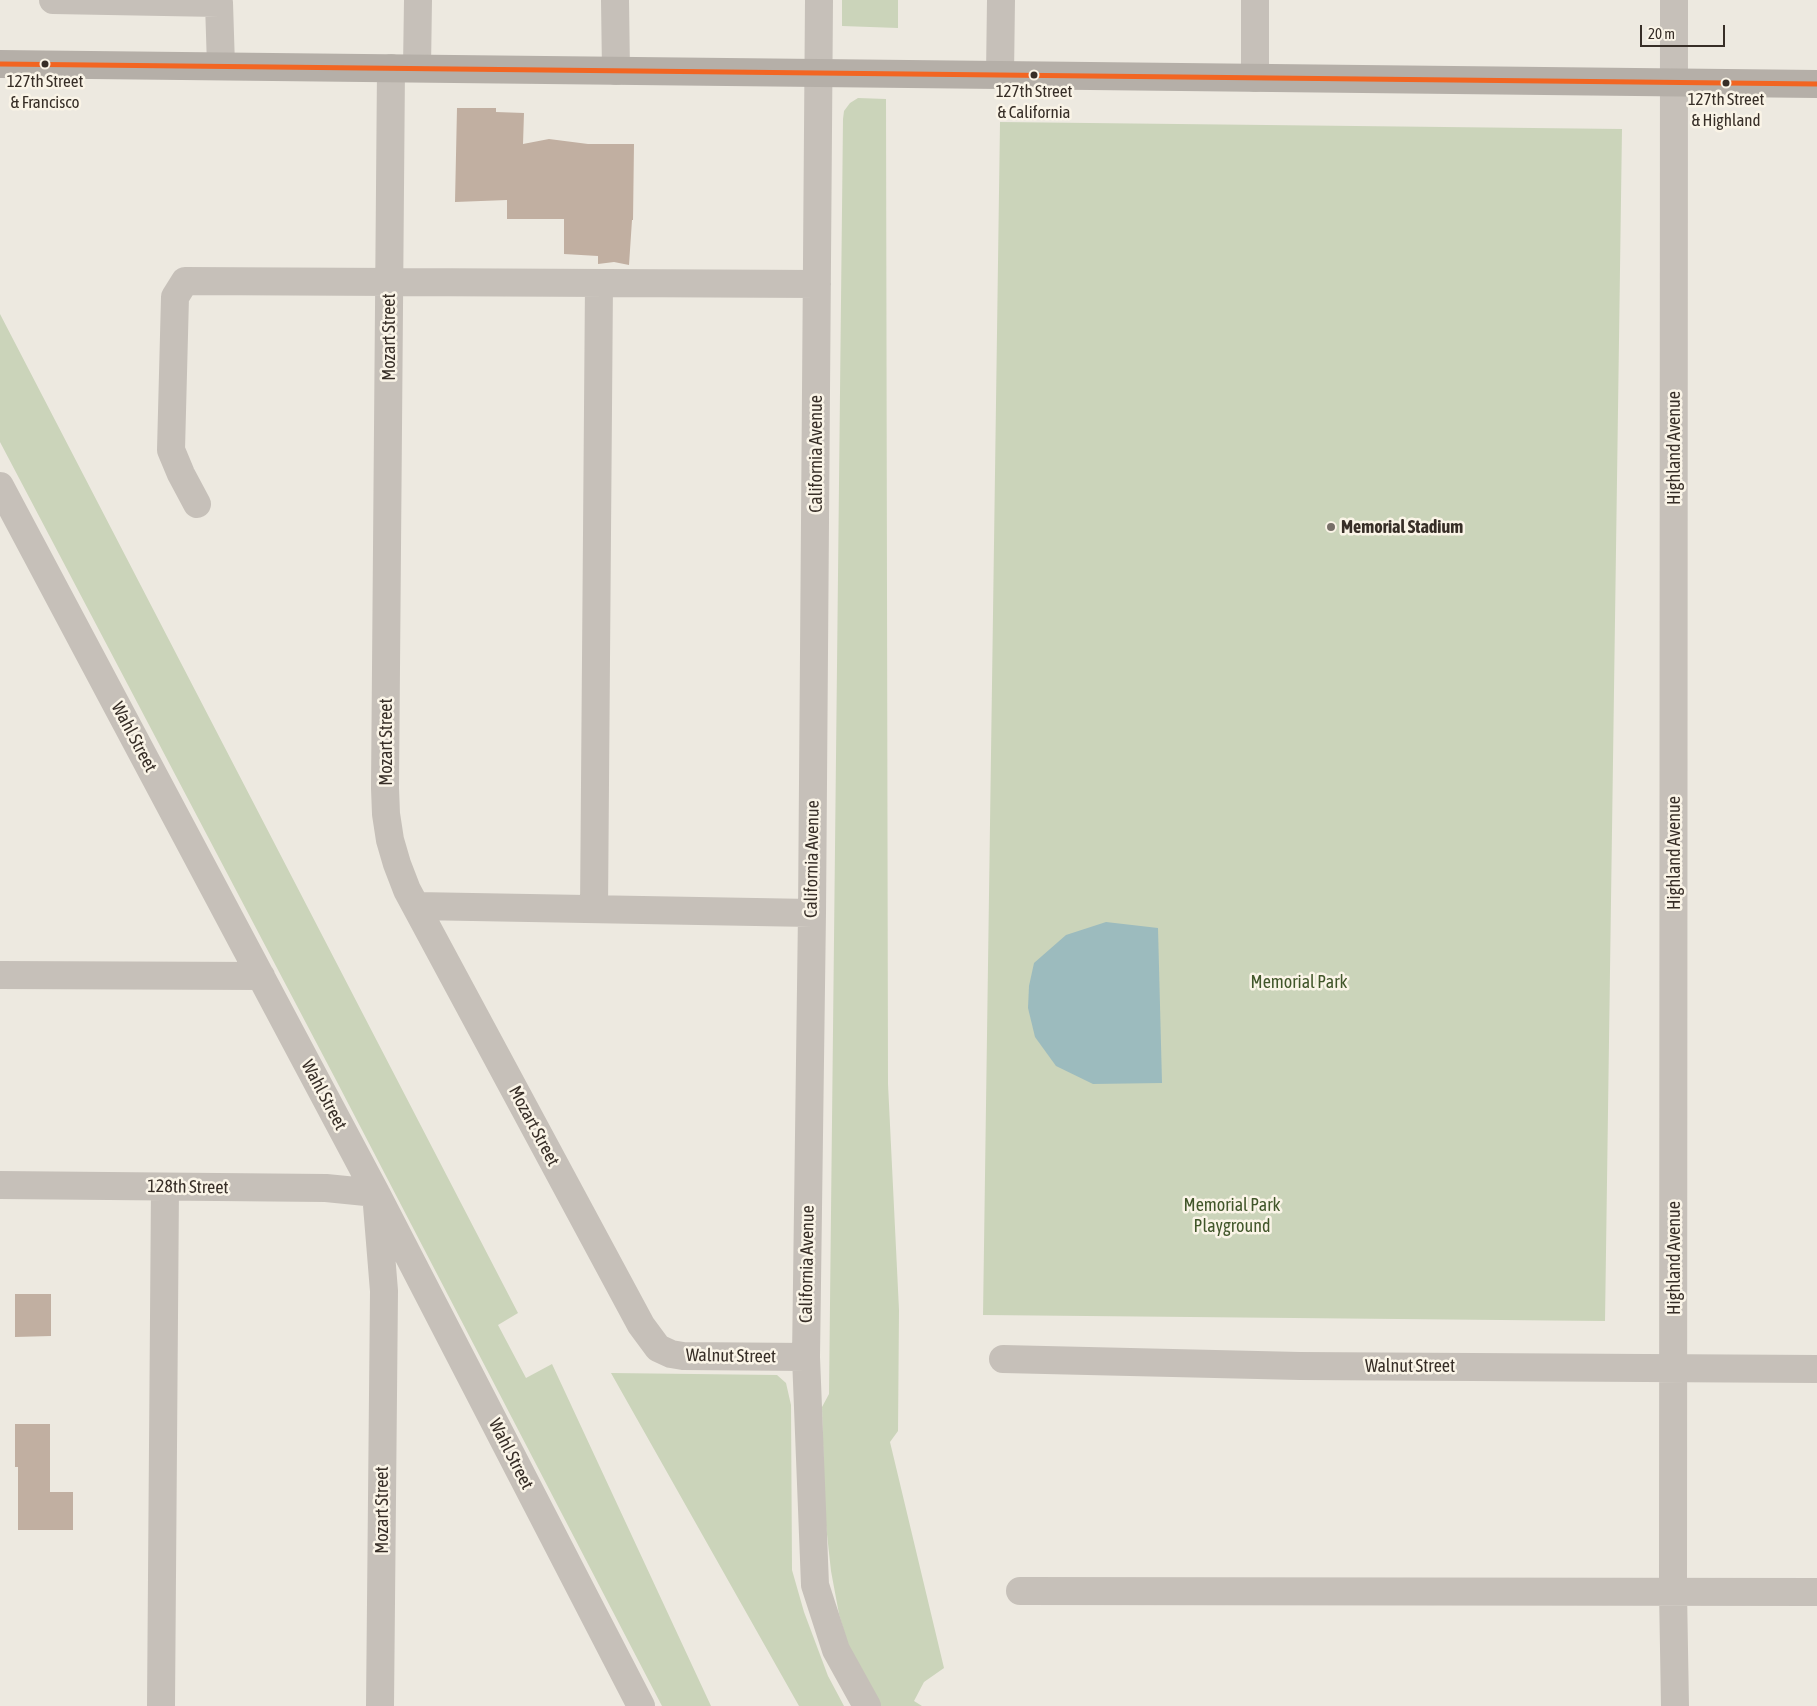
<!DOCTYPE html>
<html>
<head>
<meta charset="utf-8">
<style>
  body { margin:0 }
  #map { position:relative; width:1817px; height:1706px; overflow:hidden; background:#ede9e0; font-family:"Asap Condensed",sans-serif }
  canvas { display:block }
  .scale { position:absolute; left:1640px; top:25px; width:85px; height:22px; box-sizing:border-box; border:2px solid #372e27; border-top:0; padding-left:6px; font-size:15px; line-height:18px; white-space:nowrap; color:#372e27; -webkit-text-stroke:4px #faf4e7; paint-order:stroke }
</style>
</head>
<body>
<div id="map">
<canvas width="1817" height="1706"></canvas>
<div class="scale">20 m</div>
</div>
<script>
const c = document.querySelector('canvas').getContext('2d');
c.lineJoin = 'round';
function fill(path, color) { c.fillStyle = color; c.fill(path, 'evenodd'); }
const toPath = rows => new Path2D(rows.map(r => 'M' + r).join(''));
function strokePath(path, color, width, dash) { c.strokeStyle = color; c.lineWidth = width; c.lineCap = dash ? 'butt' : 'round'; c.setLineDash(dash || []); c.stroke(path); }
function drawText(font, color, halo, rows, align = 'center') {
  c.font = font + ' "Asap Condensed",sans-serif'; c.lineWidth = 5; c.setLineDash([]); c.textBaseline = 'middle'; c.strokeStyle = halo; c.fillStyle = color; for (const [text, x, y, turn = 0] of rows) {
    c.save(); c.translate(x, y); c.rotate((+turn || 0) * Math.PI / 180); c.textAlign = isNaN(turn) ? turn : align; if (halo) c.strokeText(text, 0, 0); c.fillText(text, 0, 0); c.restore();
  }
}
fill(toPath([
  [842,0,898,0,898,28,842,26],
  [858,98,886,99,888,1084,899,1310,898,1431,890,1442,944,1668,924,1682,914,1701,922,1706,879,1706,853,1662,839,1614,831,1571,825,1516,822,1407,829,1394,843,119,844,111,850,103],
  [1000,122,1622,129,1605,1321,983,1315],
  [0,314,518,1313,498,1325,526,1378,552,1364,711,1706,662,1706,336,1080,0,442],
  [611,1373,777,1375,786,1383,791,1405,792,1570,804,1612,828,1676,844,1706,799,1706]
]), '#cbd4ba');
fill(toPath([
  [1106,922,1158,928,1162,1083,1093,1084,1056,1066,1035,1037,1028,1008,1029,986,1034,963,1066,935]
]), '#9cbbbe');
fill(toPath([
  [457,108,496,108,496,112,524,113,523,144,549,139,588,144,634,144,633,220,632,220,629,265,614,262,598,264,598,256,564,254,564,219,507,219,507,200,455,202],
  [15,1294,51,1294,51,1336,15,1337],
  [15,1424,50,1424,50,1492,73,1492,73,1530,18,1530,18,1467,15,1467]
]), '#c1afa1');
strokePath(toPath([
  [53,0,219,3,221,66],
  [615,0,616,71],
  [819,0,812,913,806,1357,815,1585,836,1650,867,1706],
  [1674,0,1673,1591,1675,1706],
  [391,68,385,788,386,814,390,840,397,864,407,890,641,1325,658,1348,671,1354,683,1356,806,1357],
  [417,68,418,0],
  [1000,75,1001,0],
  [1255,78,1255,0],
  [0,486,376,1193,641,1706],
  [197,504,181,474,171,450,175,297,185,281,817,284],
  [416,906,812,913],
  [594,909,599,283],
  [0,975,261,976],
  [0,1185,326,1188,376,1193,384,1291,380,1706],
  [1003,1359,1300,1366,1817,1369],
  [1020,1591,1817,1592],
  [161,1706,165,1187]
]), '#c6c0b9', 28);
strokePath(toPath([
  [0,64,1817,84]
]), '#b5afa8', 28);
strokePath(toPath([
  [0,64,1817,84]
]), '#f26522', 5);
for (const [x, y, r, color] of [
  [45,64,4.5,"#372e27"],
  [1034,75,4.5,"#372e27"],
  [1726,83,4.5,"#372e27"],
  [1331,527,5,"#776f68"]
]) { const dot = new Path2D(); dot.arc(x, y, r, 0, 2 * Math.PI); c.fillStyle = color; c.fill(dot); strokePath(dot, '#faf4e7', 2); }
drawText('17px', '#372e27', '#faf4e7', [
  ["127th Street",45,82],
  ["& Francisco",45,103],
  ["127th Street",1034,92],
  ["& California",1034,113],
  ["127th Street",1726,100],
  ["& Highland",1726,121]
]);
drawText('18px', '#372e27', '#faf4e7', [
  ["Mozart Street",389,337,-90],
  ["Highland Avenue",1674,448,-90],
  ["California Avenue",816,454,-90],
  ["Wahl Street",134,737,62],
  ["Mozart Street",386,742,-90],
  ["Highland Avenue",1674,853,-90],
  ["California Avenue",812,859,-89],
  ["Wahl Street",324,1095,62],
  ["Mozart Street",534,1126,62],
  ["128th Street",188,1187,1],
  ["Highland Avenue",1674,1258,-90],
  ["California Avenue",807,1264,-89],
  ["Walnut Street",731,1356,1],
  ["Walnut Street",1410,1366],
  ["Wahl Street",511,1454,63],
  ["Mozart Street",382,1510,-90]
]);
drawText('bold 18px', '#372e27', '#faf4e7', [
  ["Memorial Stadium",1341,527]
], 'left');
drawText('18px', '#41562a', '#faf4e7', [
  ["Memorial Park",1299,982],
  ["Memorial Park",1232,1205],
  ["Playground",1232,1226]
]);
</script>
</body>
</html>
